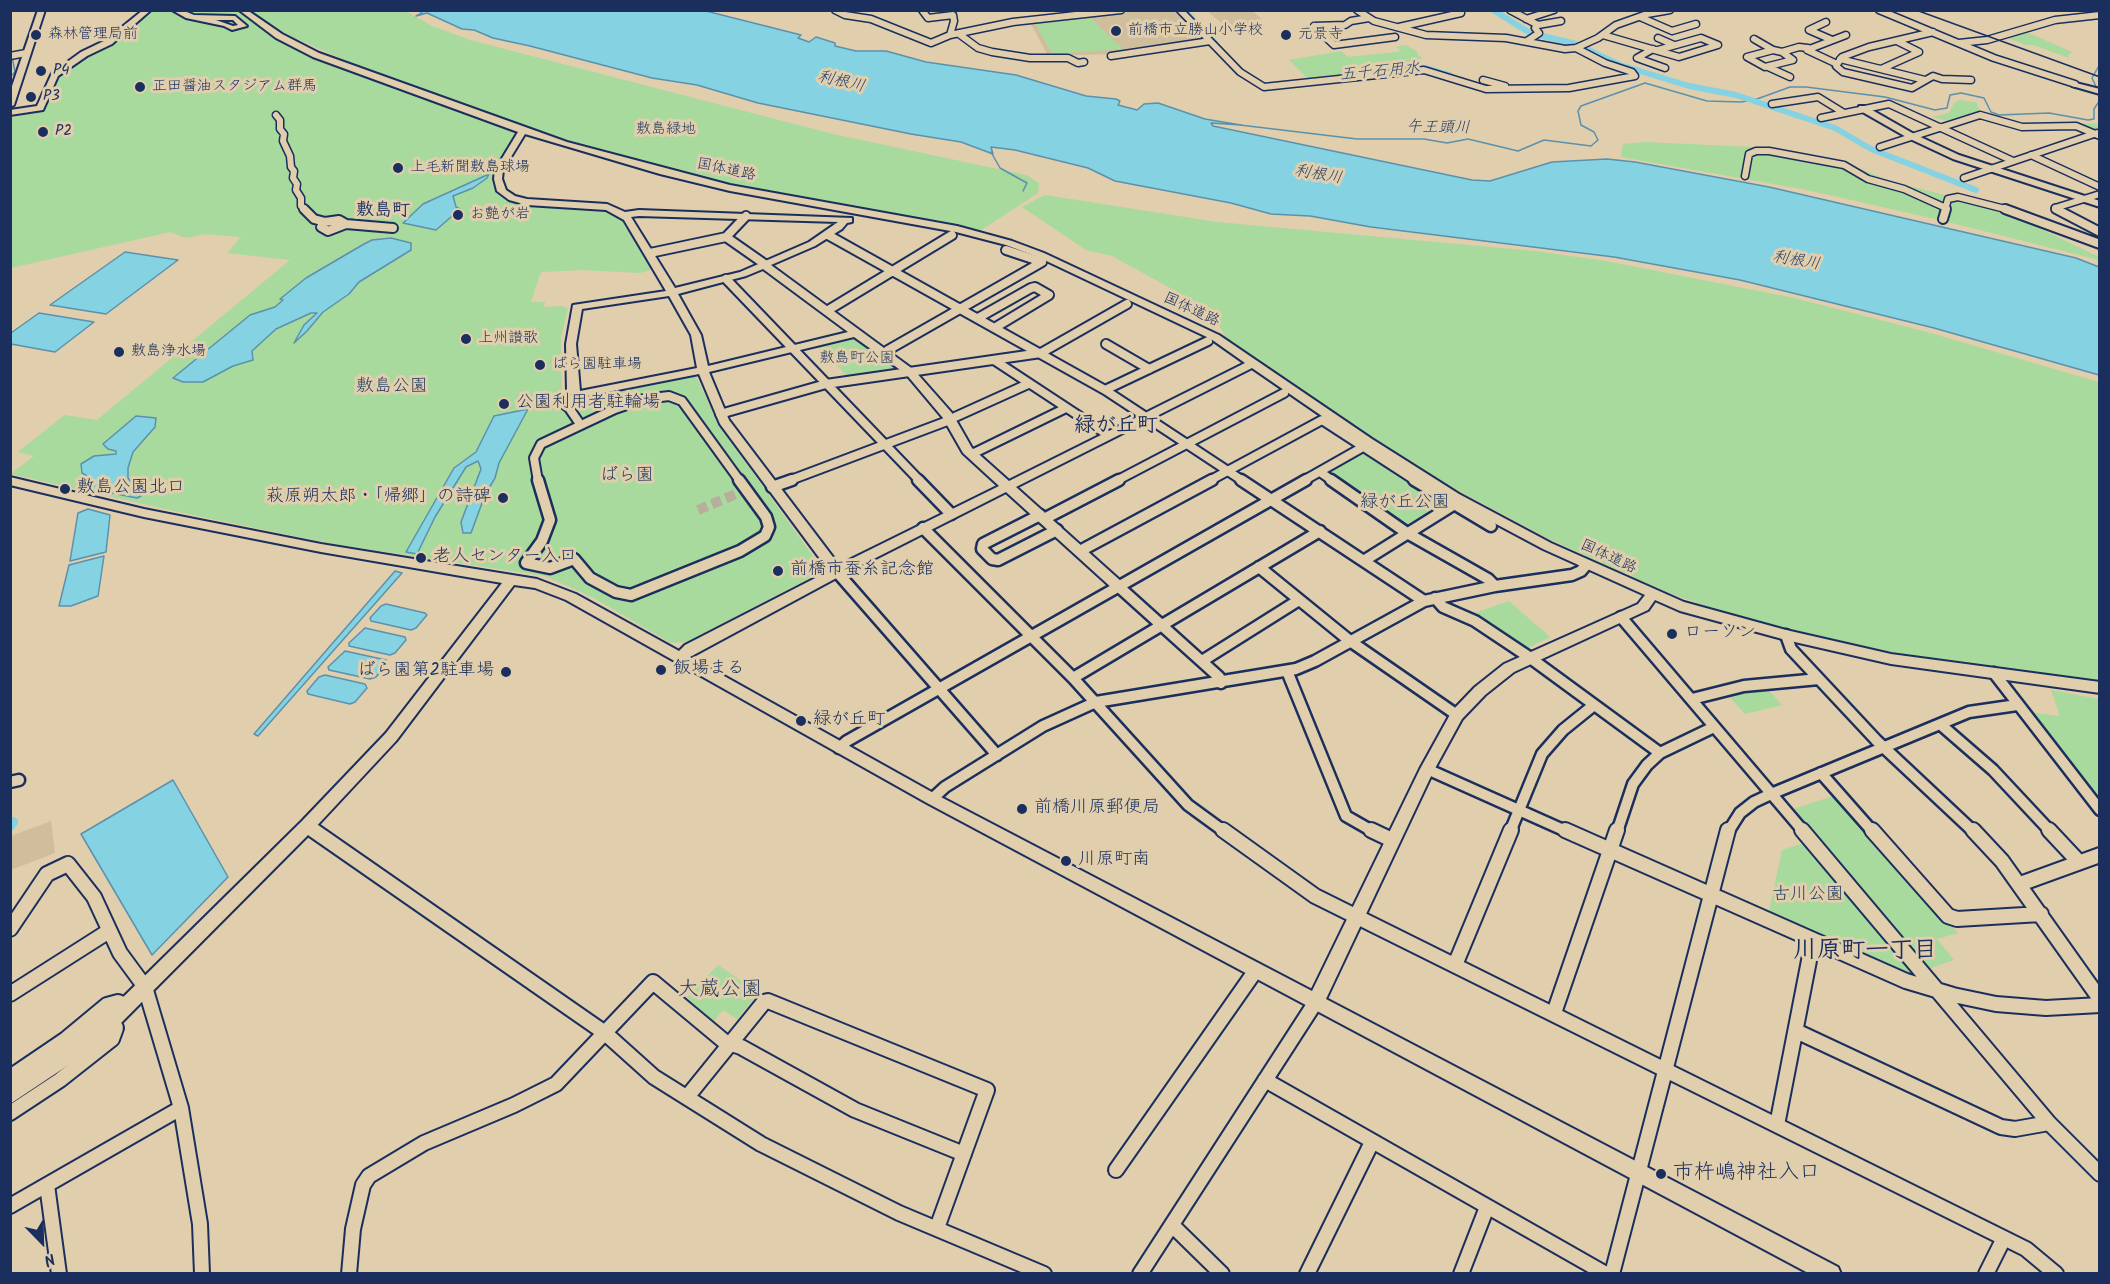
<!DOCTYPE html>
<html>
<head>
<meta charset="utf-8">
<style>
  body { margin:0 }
  #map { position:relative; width:2110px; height:1284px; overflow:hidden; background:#e0ceac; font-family:Kalam,sans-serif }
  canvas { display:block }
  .frame { position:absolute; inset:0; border:12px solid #1b2f5e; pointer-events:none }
  .north { position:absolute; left:12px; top:1212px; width:60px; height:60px; -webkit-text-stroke:4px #e0ceac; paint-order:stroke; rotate:157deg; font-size:16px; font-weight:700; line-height:24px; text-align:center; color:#1b2f5e }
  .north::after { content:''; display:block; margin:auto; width:21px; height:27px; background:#1b2f5e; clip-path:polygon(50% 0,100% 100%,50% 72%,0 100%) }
</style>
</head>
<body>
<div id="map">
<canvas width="2110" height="1284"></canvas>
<div class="frame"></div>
<div class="north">N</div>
</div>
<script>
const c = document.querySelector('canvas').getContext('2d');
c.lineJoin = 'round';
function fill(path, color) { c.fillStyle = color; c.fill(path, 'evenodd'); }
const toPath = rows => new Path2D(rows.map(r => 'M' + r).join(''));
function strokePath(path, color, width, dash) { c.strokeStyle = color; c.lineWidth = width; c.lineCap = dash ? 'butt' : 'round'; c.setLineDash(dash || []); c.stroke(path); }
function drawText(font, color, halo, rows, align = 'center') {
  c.font = font + ' Kalam,"Klee One",sans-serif'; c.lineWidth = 6; c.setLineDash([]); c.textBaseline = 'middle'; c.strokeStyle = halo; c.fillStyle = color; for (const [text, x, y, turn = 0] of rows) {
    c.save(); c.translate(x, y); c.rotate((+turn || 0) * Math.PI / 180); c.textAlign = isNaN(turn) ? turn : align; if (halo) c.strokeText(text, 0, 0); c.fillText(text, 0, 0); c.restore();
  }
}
fill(toPath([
  [1131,11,1177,11,1206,40,1114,54,1048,56,1030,22],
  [1207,11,1252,11,1262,19,1251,21,1254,24,1230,30],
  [51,821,55,853,11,870,11,836]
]), '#d0bd9c');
fill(toPath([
  [150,11,237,11,275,37,304,53,511,130,515,134,493,176,494,188,502,197,516,203,533,205,588,207,609,210,616,214,622,220,653,269,640,273,581,270,542,272,540,274,531,302,545,302,544,307,561,306,568,308,561,337,562,400,578,400,693,376,697,378,718,424,823,570,821,572,687,642,671,643,592,597,545,576,333,544,183,513,11,474,34,456,18,452,62,417,64,415,97,420,290,260,227,253,241,237,205,234,186,238,170,232,11,268,11,118,45,108,53,82,62,71],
  [250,11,405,11,432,26,470,40,833,134,1026,175,1039,183,1038,193,980,231,701,179,518,126,370,71,288,35],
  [1090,17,1123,49,1052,54,1035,23],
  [2022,30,2072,52,2068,55,2069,58,2033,45,2025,45,2003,36],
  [1406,45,1418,52,1417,54,1423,58,1411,61,1421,67,1397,73,1308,79,1289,60,1341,51,1348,57,1396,52,1401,51,1396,47],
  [1960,100,1976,102,1981,113,2019,124,2079,123,2099,124,2099,128,2093,131,2020,125,1976,114,1948,121,1932,117,1949,113,1954,103],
  [1644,142,1775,148,1849,164,1887,180,1948,196,1955,195,2012,215,2099,257,2099,260,1940,220,1807,190,1621,157,1623,144],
  [1045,195,1217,222,1534,251,1606,261,1794,298,1927,332,2099,382,2099,684,1943,661,1854,645,1769,624,1706,606,1664,591,1551,540,1427,474,1256,360,1228,341,1215,318,1196,302,1112,256,1086,250,1022,207],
  [855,337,902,368,900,371,850,379,818,347],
  [1361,454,1367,455,1443,503,1442,507,1409,527,1404,527,1331,475,1331,471],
  [1509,601,1550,637,1526,649,1469,615],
  [1767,688,1782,705,1745,714,1727,694],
  [2051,690,2099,699,2099,803,2028,712,2060,716],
  [1836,795,1958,933,1937,939,1954,960,1925,970,1791,810],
  [1807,842,1913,968,1906,976,1768,916,1782,850],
  [718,965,759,993,737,1019,723,1010,713,1022,685,999]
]), '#a7da9c');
const water = toPath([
  [418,10,706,11,801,35,798,38,809,42,816,37,835,43,835,46,856,51,886,51,926,62,1016,75,1086,96,1116,99,1120,101,1118,105,1137,110,1144,104,1158,103,1205,119,1241,125,1211,123,1213,126,1472,180,1490,181,1552,162,1607,159,1635,162,1769,187,2076,258,2099,267,2099,375,1934,328,1740,280,1614,257,1371,227,1310,216,1271,214,1231,203,1115,181,1088,168,1015,150,991,147,993,154,961,142,911,134,758,103,697,85,652,78,530,46,493,38,474,30,462,29,427,13,416,16,422,13,418,10],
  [489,174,487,178,473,188,453,196,456,207,460,209,454,211,451,217,436,230,403,223,423,204,489,174],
  [391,238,411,243,411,250,359,282,349,294,323,312,307,331,294,343,304,325,317,313,311,313,276,329,252,351,253,360,233,366,203,382,183,382,173,378,250,315,275,307,283,300,280,299,306,278,364,244,372,240,391,238],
  [125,252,178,260,106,314,50,305,125,252],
  [39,313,94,322,55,352,11,344,11,333,39,313],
  [528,409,499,463,495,478,485,495,471,533,463,533,461,522,481,469,478,461,466,467,435,517,417,554,406,552,454,468,476,452,494,416,528,409],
  [136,416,156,418,155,427,133,452,128,468,128,478,141,496,137,498,92,489,94,485,91,482,92,479,82,473,81,464,94,456,116,454,116,451,108,449,103,444,136,416],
  [88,509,110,515,106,552,70,561,78,513,88,509],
  [104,556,98,596,71,606,59,606,69,565,104,556],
  [395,571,402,573,258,736,254,734,395,571],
  [386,604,425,613,427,615,416,628,411,630,371,621,370,618,381,606,386,604],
  [365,628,405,637,406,640,395,653,390,655,349,646,349,643,365,628],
  [345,651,386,660,387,664,376,677,370,679,329,670,328,667,345,651],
  [325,675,365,684,367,688,355,702,350,704,308,694,307,691,319,677,325,675],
  [173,780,228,877,152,955,81,834,173,780]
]);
fill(water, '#85d3e2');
strokePath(water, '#5b91ad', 1.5);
strokePath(toPath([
  [10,45,15,72,10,77],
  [2098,91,2092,78,2100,64],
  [1240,125,1357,139,1424,139,1447,143,1468,139,1518,151,1544,140,1591,146,1598,140,1594,132,1581,125,1578,111,1581,106,1645,83,1707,101,1741,102,1757,99,1790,87,1806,87,1885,97,1935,110,1947,108,1950,95,1961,93,1984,98,1991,112,1999,115,2049,113,2088,120,2094,119,2094,109,2100,100],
  [991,152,1000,168,1027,183,1023,191]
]), '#5b91ad', 1.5);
strokePath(toPath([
  [1184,10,1215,43],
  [1493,10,1530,33,1576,44,1620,65,1689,86,1736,95,1835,128,1871,149,1976,190],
  [1415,69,1425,68,1449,75]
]), '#85d3e2', 6);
strokePath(toPath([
  [10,826,13,822]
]), '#85d3e2', 10);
strokePath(toPath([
  [698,510,743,491]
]), '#b9ae9c', 10, [10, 5]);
const streetFar3 = toPath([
  [835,10,845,15,871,19,931,43,950,35,1013,22,1121,10],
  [922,10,928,18,953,15,954,21,950,35],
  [1180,10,1240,72,1264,87,1424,70,1486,89,1569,88,1635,76,1632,72,1605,63,1576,48],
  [1357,10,1374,21,1426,35,1506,38,1565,49,1576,48,1598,38,1616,25,1647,14,1670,10],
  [1510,10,1538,25,1535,28,1539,33,1527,41],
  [1879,10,1994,58,2075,84],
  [1640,17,1672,31,1696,24],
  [1526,19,1554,10],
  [1826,22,1809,30,1832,40],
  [1538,25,1561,21],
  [1314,26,1334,45,1395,37],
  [1314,26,1345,25,1351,21,1369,18],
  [1399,27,1461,13],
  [1933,32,1869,47,1842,57,1836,66,1843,72,1912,88,1933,76,1942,79,1971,80],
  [959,34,978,48,992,52,1030,58,1068,58,1078,63,1084,62],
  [1603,35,1679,57,1718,45,1701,38,1658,50],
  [1658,38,1674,45],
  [1754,39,1773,50],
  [1959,43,1987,40,2055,20,2100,15],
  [1653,49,1637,58,1665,68],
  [1773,50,1782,52,1793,60,1765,67,1747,57,1773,50],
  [1782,52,1799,47,1808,48],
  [10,56,26,53],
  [1111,56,1210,41],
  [1840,59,1925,80],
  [1837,64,1807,50,1846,35],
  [1768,67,1790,77],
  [1881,69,1919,52,1897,41],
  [1483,80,1505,86],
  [1772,104,1818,97,1844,113],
  [276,115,280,120,280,129,284,134,283,141,290,156,291,167,294,171,293,178,297,184,296,190,301,198,301,206,305,210],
  [1821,118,1889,104,2013,161],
  [1880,147,1980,115,2022,127,2076,126,2100,136],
  [2031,155,2100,187],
  [1745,176,1749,154,1756,151,1769,151,1844,165,1868,179,1904,189,1946,208],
  [1964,178,2097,133],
  [2055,208,2059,210],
  [2055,208,2100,194],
  [1945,210,1948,199,1958,197,2009,210]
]);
const streetFar2 = toPath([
  [304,209,314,219,325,222,339,220,346,224,393,228],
  [2005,209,2100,244],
  [2056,209,2100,232],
  [1943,219,1946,209],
  [325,222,321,227,328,231,346,224],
  [828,235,1105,390,1243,481],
  [726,237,766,265],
  [1006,250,1042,262],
  [650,253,726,237,746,216],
  [726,279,920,481],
  [830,309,952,235],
  [978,318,1031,288,1035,287,1049,295,996,327],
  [1106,344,1149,369],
  [888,350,1042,262],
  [994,360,1108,435],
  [1105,390,1208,341],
  [561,402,569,408,580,424],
  [720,414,826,384,1041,353,1127,304],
  [955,417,1028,384],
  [972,454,1066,408],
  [1320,472,1333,481],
  [538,481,534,458,541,444,615,409,644,399,669,396,682,401,740,481],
  [788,481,950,420],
  [1116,481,1284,393],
  [1209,481,1322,420,1416,481],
  [1303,481,1363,447]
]);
const streetFar1 = toPath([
  [538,480,550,520,542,541,526,563,550,568,574,559,590,578,616,592,631,595,740,551,765,536,769,527,766,517,739,480],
  [918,480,951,514],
  [1241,480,1424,601],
  [1331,480,1407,533,1488,579,1495,586],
  [1414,480,1491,526],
  [772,487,792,480],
  [1040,515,983,544,982,549,992,559,998,560,1057,530],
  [1044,519,1119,480],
  [923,528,1073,678,1188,805,1225,832],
  [1080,551,1212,480],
  [1365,560,1453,505],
  [1259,567,1350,641,1457,715],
  [837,572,997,755],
  [1118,586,1219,677,1221,683],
  [1435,598,1443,607,1475,621,1529,657,1660,753],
  [1621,617,1804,832],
  [1786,635,1791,649,1877,741,1974,832],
  [1202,661,1299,600],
  [1287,671,1346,816,1374,832],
  [1994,673,2100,810],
  [1073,678,1320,531],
  [1692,699,1744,686,1819,679],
  [1940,724,1993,770,2051,832],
  [839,748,847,741,1306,480],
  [1427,769,1568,832],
  [1821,773,1873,832],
  [10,782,19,780],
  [932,799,945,787,1043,726,1096,702,1296,669,1315,661,1424,601,1495,586,1572,575,1581,571,1586,565],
  [307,826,315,832],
  [1510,832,1542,754,1563,730,1594,705],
  [1617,832,1633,784,1647,765,1660,753,1714,727],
  [1728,832,1740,813,1754,802,1771,794,1969,712,2017,705]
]);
const street = toPath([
  [313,830,605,1033,654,1077,761,1144,899,1213,1044,1274],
  [1223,830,1315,896,2026,1249,2056,1274],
  [1371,830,1392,840],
  [1565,830,1906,981,1953,995,1996,1004,2046,1008,2100,1005],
  [1802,830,2049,1123,2100,1174],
  [1872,830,1948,916,1957,919,2041,914],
  [1973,830,2002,861,2100,999],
  [2049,830,2079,862],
  [2020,884,2100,855],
  [10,929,47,874,68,864,94,897,120,953,145,987,181,1108,200,1224,202,1274],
  [1455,965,1511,830],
  [10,994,109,931],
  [1554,1013,1617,830],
  [1796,1031,2001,1127,2015,1129,2049,1123],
  [10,1077,66,1039,107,1005,118,1002,126,1005],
  [1265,1080,1606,1274],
  [687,1097,764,1002,768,1001,987,1090,937,1228],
  [10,1113,60,1080,112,1039,116,1028,112,1020],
  [1777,1125,1813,940],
  [1116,1170,1256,970],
  [47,1185,59,1274],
  [10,1206,181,1108],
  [1173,1226,1222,1274],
  [349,1274,353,1229,363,1185,369,1176,424,1143,514,1105,556,1084,653,982,725,1042,741,1047,855,1110,964,1154],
  [1140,1274,1317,1000],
  [1307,1274,1372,1142],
  [1461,1274,1487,1207],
  [1612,1274,1728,830],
  [1986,1274,2004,1238]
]);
const secondary = toPath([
  [38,10,45,10,14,105,10,107,10,92,38,10],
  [143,10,151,10,112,44,87,56,58,76,43,110,10,115,10,110,37,106,52,73,81,52,106,40,143,10],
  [172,10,182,10,194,15,235,16,247,26,232,30,224,26,186,18,172,10],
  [216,20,233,20,238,25,233,26,216,20],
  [239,10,247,10,282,34,319,53,567,142,730,185,957,226,1012,241,1044,253,1219,335,1372,439,1459,494,1551,543,1684,602,1786,630,1891,654,2100,682,2100,693,1891,664,1786,640,1680,611,1655,600,1648,610,1514,672,1485,695,1462,719,1433,772,1326,999,1838,1267,1841,1274,1810,1274,927,803,566,600,535,588,514,585,396,741,312,831,118,1026,76,1060,10,1104,10,1084,64,1048,106,1014,302,821,386,733,502,583,321,552,144,517,10,485,10,477,144,509,321,544,537,579,576,594,679,651,685,645,829,571,720,424,699,374,577,398,567,391,566,344,573,305,666,291,624,220,606,210,527,205,509,200,497,191,494,179,495,170,518,132,313,57,276,38,239,10],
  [525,134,660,174,730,191,956,232,1006,245,1038,257,1211,339,1245,363,1009,481,972,448,952,413,914,370,771,265,815,246,842,229,847,223,852,222,852,218,639,210,625,212,607,204,527,199,515,196,506,190,502,179,503,170,525,134],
  [639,216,838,222,809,242,740,272,675,288,631,217,639,216],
  [763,269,848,332,708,366,701,335,678,294,746,276,763,269],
  [669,296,691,335,697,368,580,391,576,344,582,309,669,296],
  [854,337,906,374,943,418,963,453,999,486,839,565,729,420,709,372,854,337],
  [1252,368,1364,445,1451,500,1543,549,1645,595,1638,604,1504,664,1475,687,1452,711,1420,769,1312,991,937,795,690,657,842,575,1006,492,1113,589,1123,589,1124,586,1123,583,1016,487,1252,368],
  [2072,82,2100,89,2100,94,2072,86,2072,82],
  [1859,106,1865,106,1914,134,1959,155,2100,201,2100,207,1953,159,1908,138,1859,110,1859,106]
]);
strokePath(streetFar3, '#1b2f5e', 9);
strokePath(streetFar2, '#1b2f5e', 12);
strokePath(streetFar1, '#1b2f5e', 15);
strokePath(street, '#1b2f5e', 18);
strokePath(secondary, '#1b2f5e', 4);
strokePath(streetFar3, '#e0ceac', 6);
strokePath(streetFar2, '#e0ceac', 8);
strokePath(streetFar1, '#e0ceac', 10);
strokePath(street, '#e0ceac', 14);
fill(secondary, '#e0ceac');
strokePath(toPath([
  [1916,10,2100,77]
]), '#1b2f5e', 1.5);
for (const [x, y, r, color] of [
  [1116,31,6,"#1b2f5e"],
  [36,35,6,"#1b2f5e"],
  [1286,35,6,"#1b2f5e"],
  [41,71,6,"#1b2f5e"],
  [140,87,6,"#1b2f5e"],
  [31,97,6,"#1b2f5e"],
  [43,132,6,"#1b2f5e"],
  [398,168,6,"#1b2f5e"],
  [458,215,6,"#1b2f5e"],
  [466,339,6,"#1b2f5e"],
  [119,352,6,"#1b2f5e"],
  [540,365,6,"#1b2f5e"],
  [504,404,6,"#1b2f5e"],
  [65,489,6,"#1b2f5e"],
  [503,498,6,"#1b2f5e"],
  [421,558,6,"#1b2f5e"],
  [778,571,6,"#1b2f5e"],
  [1672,634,6,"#1b2f5e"],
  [661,670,6,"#1b2f5e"],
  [506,672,6,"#1b2f5e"],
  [801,721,6,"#1b2f5e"],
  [1022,809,6,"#1b2f5e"],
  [1066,861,6,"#1b2f5e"],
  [1661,1174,6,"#1b2f5e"]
]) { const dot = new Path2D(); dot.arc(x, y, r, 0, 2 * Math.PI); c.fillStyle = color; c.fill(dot); strokePath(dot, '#e0ceac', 2); }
drawText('15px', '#1b2f5e', '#e0ceac', [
  ["前橋市立勝山小学校",1128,31],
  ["森林管理局前",48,35],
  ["元景寺",1298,35],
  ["P4",53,71],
  ["正田醤油スタジアム群馬",152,87],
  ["P3",43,97],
  ["P2",55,132],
  ["上毛新聞敷島球場",410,168],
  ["お艶が岩",470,215],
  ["上州讃歌",478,339],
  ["敷島浄水場",131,352],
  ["ばら園駐車場",552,365]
], 'left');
drawText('15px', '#294064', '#e0ceac', [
  ["敷島緑地",666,130],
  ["敷島町公園",857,359]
]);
drawText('15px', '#1b2f5e', '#e0ceac', [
  ["国体道路",726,171,12],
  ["国体道路",1191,311,25],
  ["国体道路",1608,558,25]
]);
drawText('italic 16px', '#263f6b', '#e0ceac', [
  ["五千石用水",1380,73,-5],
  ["利根川",841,83,13],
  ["午王頭川",1438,129,1],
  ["利根川",1318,176,10],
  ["利根川",1796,262,10]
]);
drawText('bold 18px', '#1b2f5e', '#e0ceac', [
  ["敷島町",383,212]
]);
drawText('18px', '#294064', '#e0ceac', [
  ["敷島公園",392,388],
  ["ばら園",627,477],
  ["緑が丘公園",1405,504],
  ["古川公園",1808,896]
]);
drawText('18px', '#1b2f5e', '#e0ceac', [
  ["公園利用者駐輪場",516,404],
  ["敷島公園北口",77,489],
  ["萩原朔太郎・「帰郷」の詩碑",491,498,"right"],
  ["老人センター入口",433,558],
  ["前橋市蚕糸記念館",790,571],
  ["ローソン",1684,634],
  ["飯場まる",673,670],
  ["ばら園第2駐車場",494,672,"right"],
  ["緑が丘町",813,721],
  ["前橋川原郵便局",1034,809],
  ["川原町南",1078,861]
], 'left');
drawText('bold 21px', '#1b2f5e', '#e0ceac', [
  ["緑が丘町",1116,427]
]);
drawText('21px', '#294064', '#e0ceac', [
  ["大蔵公園",720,991]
]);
drawText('21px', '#1b2f5e', '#e0ceac', [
  ["市杵嶋神社入口",1673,1174]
], 'left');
drawText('bold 24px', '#1b2f5e', '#e0ceac', [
  ["川原町一丁目",1865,953]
]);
</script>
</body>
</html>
